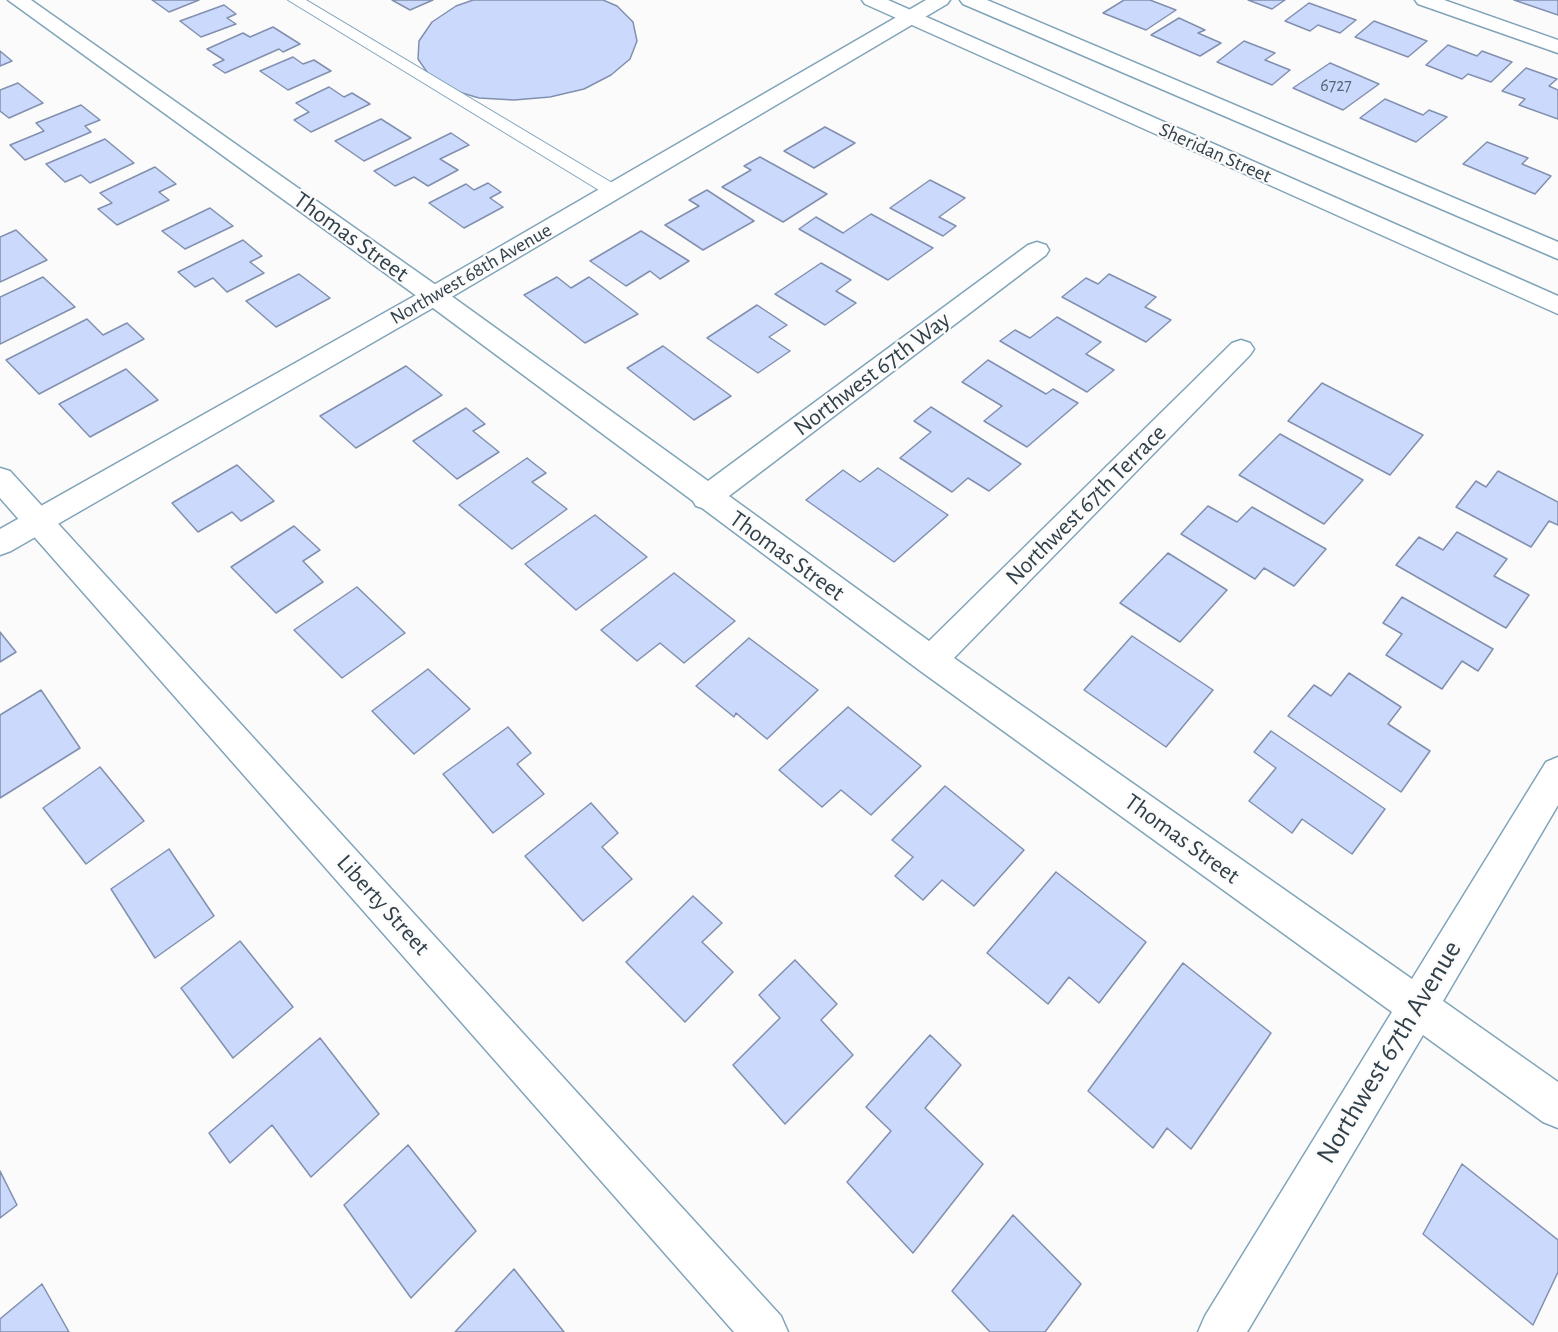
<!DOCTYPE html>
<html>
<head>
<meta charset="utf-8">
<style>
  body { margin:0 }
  canvas { display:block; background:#fbfbfb }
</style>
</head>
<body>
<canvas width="1558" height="1332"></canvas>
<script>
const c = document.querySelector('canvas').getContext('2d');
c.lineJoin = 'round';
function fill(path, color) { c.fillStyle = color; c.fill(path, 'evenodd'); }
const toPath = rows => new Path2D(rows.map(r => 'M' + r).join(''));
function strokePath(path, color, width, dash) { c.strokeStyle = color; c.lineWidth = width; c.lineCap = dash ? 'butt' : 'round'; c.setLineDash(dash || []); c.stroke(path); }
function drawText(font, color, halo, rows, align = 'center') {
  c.font = font + ' "Alegreya Sans",sans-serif'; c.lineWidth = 4.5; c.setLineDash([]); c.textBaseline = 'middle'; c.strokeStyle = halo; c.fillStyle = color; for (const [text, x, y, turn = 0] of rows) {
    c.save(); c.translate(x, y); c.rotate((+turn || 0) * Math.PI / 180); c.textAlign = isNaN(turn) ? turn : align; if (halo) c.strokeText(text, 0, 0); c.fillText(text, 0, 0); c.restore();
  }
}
const building = toPath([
  [152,0,199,0,169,12,152,0],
  [392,0,433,0,410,10,392,0],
  [473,0,603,0,617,6,633,22,637,41,630,59,611,75,584,89,550,97,514,100,479,98,449,89,429,75,418,59,419,41,432,22,456,6,473,0],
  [1124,0,1150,0,1176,10,1146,30,1103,13,1124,0],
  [1248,0,1285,0,1272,9,1248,0],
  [1514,0,1558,0,1558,15,1514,0],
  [1309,3,1356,20,1340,33,1318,25,1310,31,1285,21,1309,3],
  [224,5,236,14,227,18,236,24,201,37,180,21,224,5],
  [1179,18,1205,30,1198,33,1221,43,1200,56,1151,35,1179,18],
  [1374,21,1427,41,1408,57,1355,37,1374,21],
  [273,27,300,44,283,52,279,49,225,73,213,65,224,60,207,49,243,33,250,37,273,27],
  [1244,41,1275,53,1265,60,1290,70,1272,85,1217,62,1244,41],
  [1448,45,1477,56,1482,51,1512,62,1491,82,1468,74,1462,79,1426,65,1448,45],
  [0,51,12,61,0,66,0,51],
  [293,57,303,64,314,60,331,71,288,90,260,71,293,57],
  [1330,63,1379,84,1343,110,1293,88,1330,63],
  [1526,68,1557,79,1549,86,1558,90,1558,119,1519,105,1525,99,1502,91,1526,68],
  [18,83,43,103,9,118,0,111,0,90,18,83],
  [329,87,344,97,352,93,370,104,311,132,294,120,309,112,296,103,329,87],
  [1385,99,1423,115,1429,110,1447,117,1416,142,1360,118,1385,99],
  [81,105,100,120,85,126,91,132,25,160,10,145,44,131,36,123,81,105],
  [381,119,411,138,364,161,335,141,381,119],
  [825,127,855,143,814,168,784,151,825,127],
  [451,133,469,145,440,159,458,170,428,186,414,177,395,186,374,171,451,133],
  [105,139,134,163,90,183,81,175,65,182,46,164,105,139],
  [1487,142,1528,158,1522,164,1551,176,1535,194,1463,164,1487,142],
  [760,157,827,194,783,222,722,187,751,170,744,166,760,157],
  [155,167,176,184,159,192,169,200,117,225,98,209,112,203,100,193,155,167],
  [930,180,965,198,939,217,956,226,943,236,890,208,930,180],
  [488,183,501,192,490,198,503,207,464,228,429,203,466,184,474,190,488,183],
  [707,190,754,221,703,250,665,225,699,206,689,200,707,190],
  [210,208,233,226,185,249,162,231,210,208],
  [871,214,933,248,888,280,799,229,816,217,843,233,871,214],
  [16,230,47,260,0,282,0,237,16,230],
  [641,231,689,261,660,279,650,271,626,286,590,261,641,231],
  [243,240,262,256,250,262,264,273,227,292,213,278,195,287,178,272,243,240],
  [821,263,851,280,836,291,856,303,825,325,775,294,821,263],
  [299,274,330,298,276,327,246,301,299,274],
  [1109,274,1156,297,1145,307,1171,320,1146,342,1062,297,1086,278,1098,284,1109,274],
  [43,277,75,307,0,344,0,297,43,277],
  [557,277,571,288,589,277,638,314,585,343,524,295,557,277],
  [757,305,787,325,769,337,790,351,758,373,707,338,757,305],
  [1057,317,1101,342,1086,354,1114,370,1087,392,1000,341,1015,330,1030,338,1057,317],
  [87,319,103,335,127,323,144,339,39,394,6,360,87,319],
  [663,346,731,396,694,420,627,368,663,346],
  [988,360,1046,394,1053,389,1078,403,1027,447,984,421,1002,406,962,382,988,360],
  [406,366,442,395,356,448,320,416,406,366],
  [126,369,158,400,90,437,59,404,126,369],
  [1322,383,1423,435,1390,475,1288,421,1322,383],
  [931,407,1021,464,989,491,968,478,952,492,900,458,931,432,914,421,931,407],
  [466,408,485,424,473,431,499,452,457,479,413,441,466,408],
  [1280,434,1363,480,1324,524,1239,475,1280,434],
  [527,458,546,473,532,482,567,509,512,549,459,505,527,458],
  [237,465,274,501,241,521,232,512,198,532,172,503,237,465],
  [878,468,948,515,894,562,806,500,843,470,860,482,878,468],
  [1498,471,1558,502,1558,525,1549,521,1531,547,1456,507,1476,481,1486,487,1498,471],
  [1208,506,1237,522,1252,507,1326,549,1294,586,1264,568,1255,579,1181,534,1208,506],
  [595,515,647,557,576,610,525,564,595,515],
  [294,526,320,550,303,561,323,582,276,613,231,567,294,526],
  [1457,532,1507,559,1494,576,1529,595,1506,628,1396,565,1419,537,1443,550,1457,532],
  [1168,553,1227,590,1180,642,1120,603,1168,553],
  [674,573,735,621,684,663,660,643,637,661,601,630,674,573],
  [357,587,405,633,342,678,294,630,357,587],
  [1402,597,1493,649,1478,671,1462,661,1442,689,1386,655,1402,634,1383,623,1402,597],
  [0,632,16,652,0,662,0,632],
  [1132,636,1213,690,1166,747,1084,690,1132,636],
  [749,638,818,690,767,739,736,713,734,717,696,686,749,638],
  [428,669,470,709,414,754,372,711,428,669],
  [1349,673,1401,707,1388,724,1430,751,1401,792,1288,716,1314,685,1331,696,1349,673],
  [41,690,80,748,0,798,0,715,41,690],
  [848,707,921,766,871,815,841,790,822,807,779,770,848,707],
  [508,727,531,753,517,764,544,794,493,833,443,774,508,727],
  [1271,731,1385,809,1352,854,1302,819,1292,833,1249,801,1276,768,1254,752,1271,731],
  [100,767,144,821,86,864,43,808,100,767],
  [945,786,1024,850,974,906,942,880,923,900,895,876,913,857,892,840,945,786],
  [591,803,618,833,602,847,632,879,583,921,525,856,591,803],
  [169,849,214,916,155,958,111,889,169,849],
  [1056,872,1146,942,1099,1003,1069,977,1048,1004,987,953,1056,872],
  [693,896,722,923,702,942,733,972,685,1022,626,962,693,896],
  [240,941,293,1007,233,1058,181,988,240,941],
  [795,960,837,1004,821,1020,853,1055,785,1124,733,1065,780,1018,759,995,795,960],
  [1183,963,1271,1033,1191,1149,1167,1128,1153,1148,1088,1091,1183,963],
  [930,1035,961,1065,925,1108,983,1164,913,1253,847,1182,891,1131,866,1107,930,1035],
  [320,1038,379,1114,311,1177,272,1125,230,1163,209,1133,320,1038],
  [408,1145,476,1231,411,1298,344,1205,408,1145],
  [1462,1164,1558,1240,1558,1272,1533,1325,1423,1234,1462,1164],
  [0,1171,17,1205,0,1218,0,1171],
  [1013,1215,1081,1284,1045,1332,990,1332,952,1291,1013,1215],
  [514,1269,564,1332,455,1332,514,1269],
  [42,1284,69,1332,0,1332,0,1319,42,1284]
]);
fill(building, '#cbdafc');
strokePath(building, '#8290af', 1.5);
const service = toPath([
  [288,0,306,0,619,187,622,191,619,195,607,195,288,0]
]);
const minor = toPath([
  [8,0,31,0,443,290,708,481,1028,245,1037,242,1046,245,1049,250,1046,255,729,496,929,641,1232,343,1241,340,1250,343,1254,349,1250,355,954,658,1412,979,1546,762,1558,757,1558,805,1443,1001,1558,1082,1558,1128,1543,1122,1423,1035,1247,1332,1198,1332,1205,1316,1392,1012,919,670,702,508,696,506,693,501,425,302,8,0],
  [1415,0,1444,0,1558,40,1558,53,1418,4,1415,0],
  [0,468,10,471,781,1316,788,1332,734,1332,0,498,0,468]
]);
const tertiary = toPath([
  [926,0,950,0,947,4,443,302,11,551,0,555,0,529,425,290,926,0]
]);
const primary = toPath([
  [862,0,888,0,1558,296,1558,314,865,4,862,0],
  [960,0,987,0,1558,242,1558,259,963,4,960,0]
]);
strokePath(service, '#81a4b9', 2);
strokePath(minor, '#81a4b9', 3);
strokePath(tertiary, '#81a4b9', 3);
strokePath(primary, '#81a4b9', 3);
fill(service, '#fff');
fill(minor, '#fff');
fill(tertiary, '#fff');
fill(primary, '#fff');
drawText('18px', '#576675', null, [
  ["6727",1336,86]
]);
drawText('20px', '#303f48', '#fbfbfb', [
  ["Sheridan Street",1215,153,24],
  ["Northwest 68th Avenue",471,274,-30]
]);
drawText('24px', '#303f48', '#fbfbfb', [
  ["Thomas Street",351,237,36],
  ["Northwest 67th Way",872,374,-37],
  ["Northwest 67th Terrace",1086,505,-45],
  ["Thomas Street",787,556,36],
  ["Thomas Street",1182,839,36],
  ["Liberty Street",383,905,48]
]);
drawText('28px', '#303f48', '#fbfbfb', [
  ["Northwest 67th Avenue",1389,1052,-59]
]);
</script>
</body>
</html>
